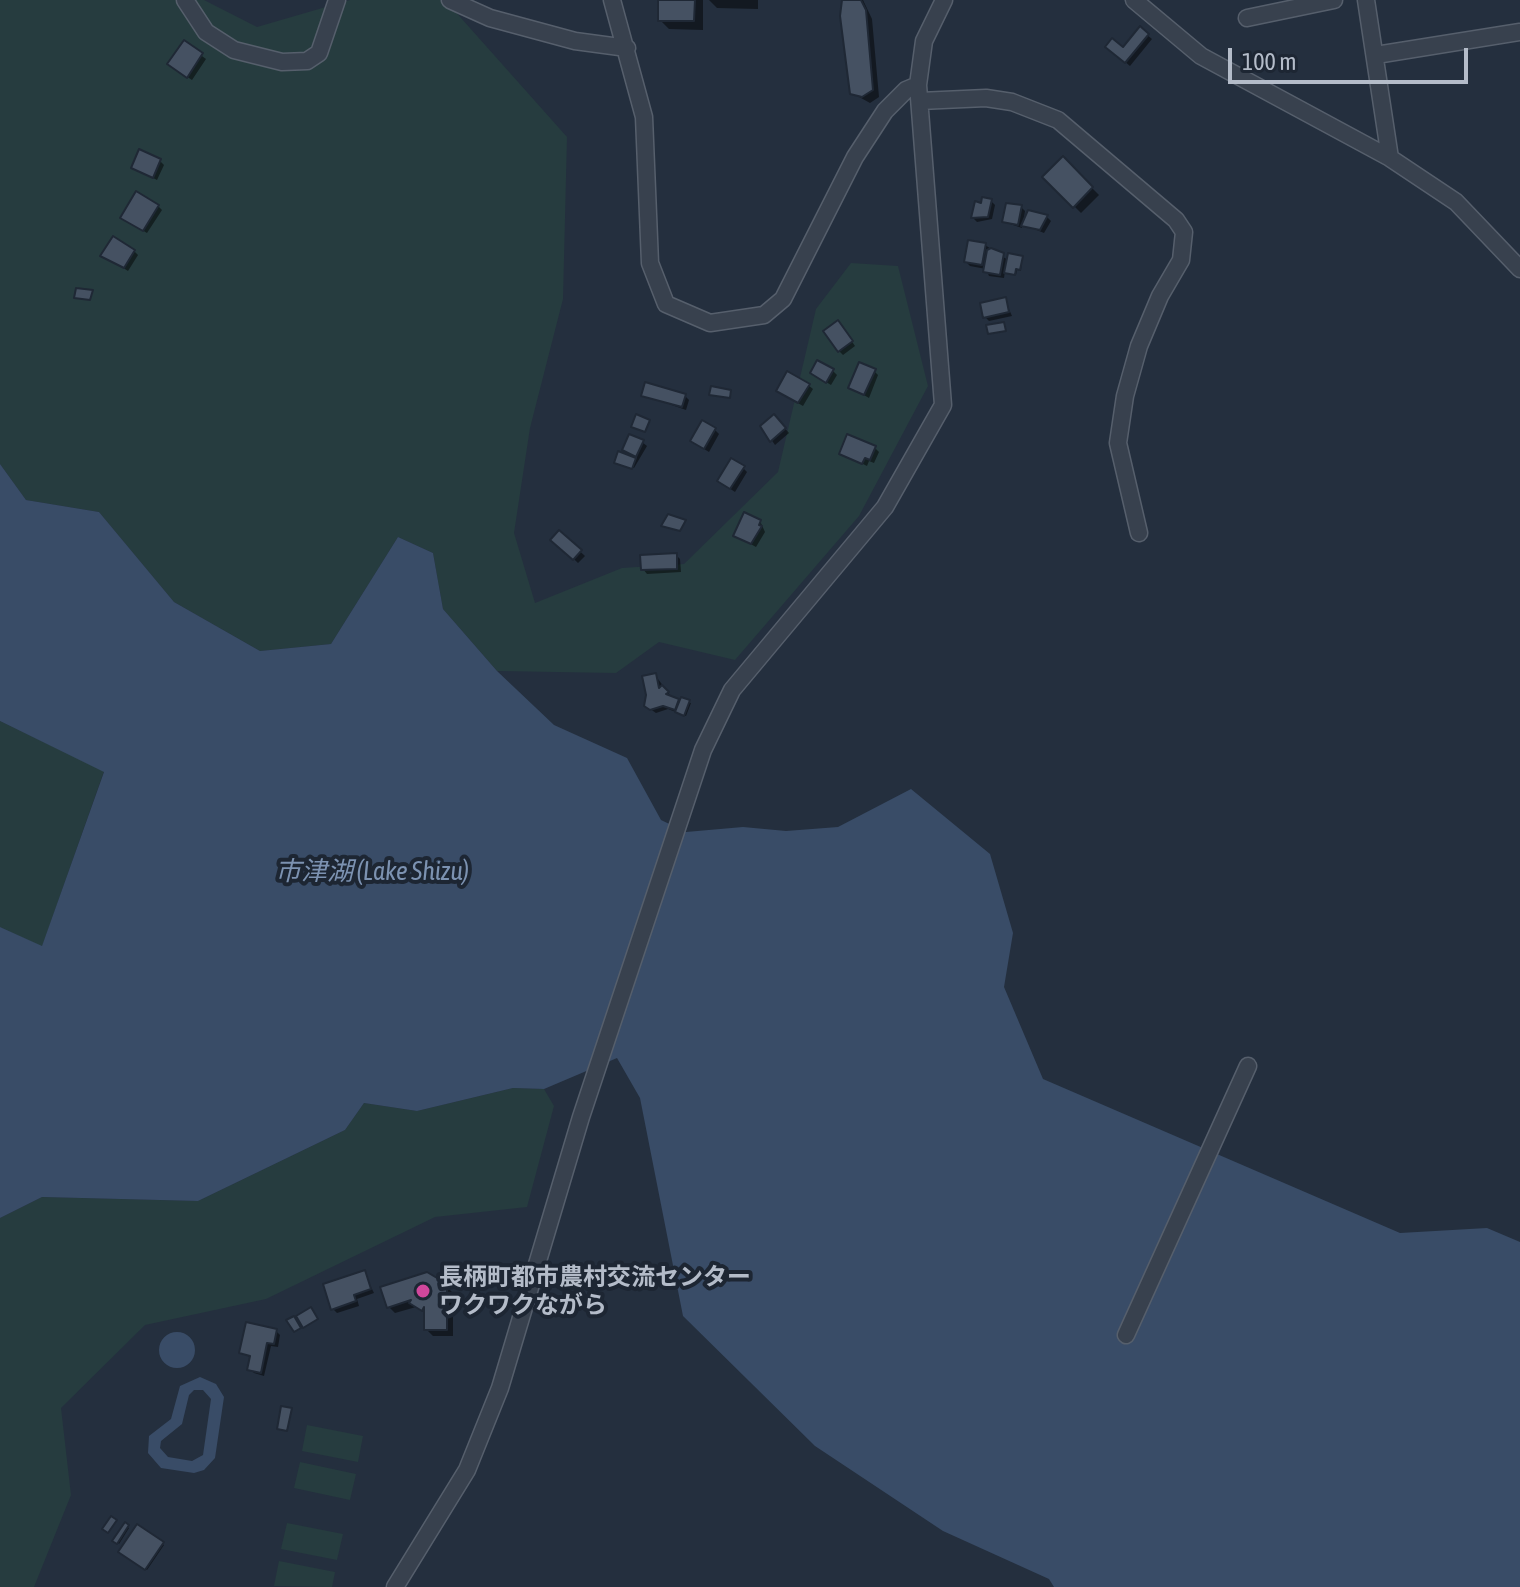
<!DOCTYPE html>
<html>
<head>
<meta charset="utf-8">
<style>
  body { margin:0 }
  #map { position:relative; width:1520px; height:1587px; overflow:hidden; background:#242f3e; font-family:"Asap Condensed",sans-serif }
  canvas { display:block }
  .scale { position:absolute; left:1228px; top:48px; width:240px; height:36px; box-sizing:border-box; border:4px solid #b4bcc9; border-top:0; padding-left:10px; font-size:24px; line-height:28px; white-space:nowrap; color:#b4bcc9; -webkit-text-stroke:6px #1d2633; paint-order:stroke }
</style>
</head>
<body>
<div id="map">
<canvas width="1520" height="1587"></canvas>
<div class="scale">100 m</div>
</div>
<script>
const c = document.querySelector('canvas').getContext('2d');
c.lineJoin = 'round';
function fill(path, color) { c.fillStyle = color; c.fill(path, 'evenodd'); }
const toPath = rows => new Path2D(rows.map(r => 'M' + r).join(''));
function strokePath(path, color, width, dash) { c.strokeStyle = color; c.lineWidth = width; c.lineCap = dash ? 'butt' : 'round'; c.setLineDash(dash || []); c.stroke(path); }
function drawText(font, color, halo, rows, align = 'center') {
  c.font = font + ' "Asap Condensed","Noto Sans JP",sans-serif'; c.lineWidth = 8; c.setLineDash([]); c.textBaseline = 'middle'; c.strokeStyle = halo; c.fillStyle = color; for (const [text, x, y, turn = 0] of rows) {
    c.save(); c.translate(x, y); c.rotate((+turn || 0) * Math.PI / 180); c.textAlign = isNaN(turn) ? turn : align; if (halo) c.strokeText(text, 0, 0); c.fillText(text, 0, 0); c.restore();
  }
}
fill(toPath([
  [0,0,204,0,257,27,350,0,445,0,567,137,563,299,530,428,514,533,535,603,622,568,684,564,778,472,816,309,851,263,898,266,928,386,859,516,735,660,659,642,616,673,497,671,443,609,433,553,398,537,331,644,260,651,174,602,99,512,26,500,0,464],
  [0,721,104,771,42,947,0,927],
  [513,1088,544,1089,554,1106,527,1207,435,1217,266,1299,145,1325,61,1408,71,1495,34,1587,0,1587,0,1218,42,1197,198,1201,345,1130,364,1103,417,1111],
  [307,1425,363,1436,358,1462,302,1451],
  [300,1462,356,1474,350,1500,294,1488],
  [287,1523,343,1534,337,1560,281,1549],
  [279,1561,335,1572,332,1587,274,1586]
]), '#263c3f');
fill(toPath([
  [0,464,26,500,99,512,174,602,260,651,331,644,398,537,433,553,443,609,497,671,554,725,627,758,661,820,686,832,743,827,786,831,838,827,911,789,990,854,1013,933,1004,987,1043,1079,1400,1233,1487,1228,1520,1242,1520,1587,1054,1587,1049,1579,943,1531,815,1446,683,1316,640,1098,617,1058,544,1089,513,1088,417,1111,364,1103,345,1130,198,1201,42,1197,0,1218,0,927,42,946,104,772,0,721],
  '159 1350a18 18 0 1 1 36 0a18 18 0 1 1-36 0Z',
  [200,1377,216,1384,224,1397,215,1458,204,1470,194,1473,161,1468,148,1453,149,1436,171,1419,180,1386],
  [194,1390,203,1390,211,1399,203,1455,192,1461,168,1457,160,1448,161,1441,182,1424,189,1395]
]), '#394c67');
fill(toPath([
  [660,0,703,0,703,30,669,29,660,20],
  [709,0,758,0,758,9,717,8],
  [844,0,863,0,872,19,879,97,870,103,852,93],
  [1140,29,1152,39,1130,66,1112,51,1123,50],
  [184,43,206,59,192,80,174,68],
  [1063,159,1099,195,1081,213,1045,177],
  [160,161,164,165,157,180,134,168],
  [991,201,995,205,992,219,977,222,973,218],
  [158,206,162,210,147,233,127,221],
  [1021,207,1025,211,1023,224,1047,217,1051,221,1044,233,1022,224,1022,228,1004,222],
  [985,245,1008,260,1022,258,1021,271,1017,270,1016,275,1005,271,1004,278,989,276,986,269,970,266,966,262],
  [134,251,138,255,128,271,103,255],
  [1005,300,1012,316,989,321,985,317],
  [842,327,855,346,843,355,839,351],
  [833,371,837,375,831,385,816,376],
  [874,371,878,375,869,398,850,387],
  [808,385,813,389,803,406,782,394],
  [643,395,685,396,689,400,686,410],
  [774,416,789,433,775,445,762,426],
  [715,430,719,434,709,452,696,444],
  [642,442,647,446,634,468,616,461,632,459,624,450],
  [875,448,879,452,874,463,869,461,867,466,841,453],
  [743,468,747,472,735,492,723,484],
  [760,521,765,532,756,547,736,536],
  [559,532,585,556,578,563,553,539],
  [676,555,680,559,681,572,647,574,643,569],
  [655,675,673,699,691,703,686,716,668,709,656,713,646,706],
  [364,1273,374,1293,357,1299,359,1306,337,1313,333,1309],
  [446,1286,453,1293,453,1336,433,1336,426,1329,426,1314,416,1307,395,1313,388,1306],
  [276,1331,280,1335,278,1347,271,1346,264,1376,254,1373,250,1369,252,1358,241,1353],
  [125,1525,129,1528,119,1544,115,1540],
  [138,1527,164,1545,147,1570,121,1552]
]), '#0007');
const building = toPath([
  [658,0,695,0,694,21,658,21,658,0],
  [842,0,861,0,866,10,873,90,862,97,850,94,840,16,842,0],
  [1140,26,1149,34,1125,63,1105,47,1112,38,1123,47,1140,26],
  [184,40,203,53,187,78,167,64,184,40],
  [139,149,161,159,153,178,131,168,139,149],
  [1063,156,1093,187,1073,208,1042,177,1063,156],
  [136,191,159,205,143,231,120,218,136,191],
  [982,197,992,199,988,217,971,218,975,201,981,203,982,197],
  [1006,203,1022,205,1018,225,1002,222,1006,203],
  [1028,210,1048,215,1040,230,1021,226,1028,210],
  [113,236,135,250,124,268,100,256,113,236],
  [968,240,986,243,982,265,964,262,968,240],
  [991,248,1004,253,1000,275,983,272,987,250,991,248],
  [1008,253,1023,256,1020,270,1016,269,1015,275,1004,273,1008,253],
  [76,288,93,290,90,300,74,298,76,288],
  [1006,297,1009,312,983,318,980,303,1006,297],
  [838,320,853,341,838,352,823,331,838,320],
  [1004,322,1006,331,988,334,986,325,1004,322],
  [817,360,834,369,826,383,810,373,817,360],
  [859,362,876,369,864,395,848,388,859,362],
  [787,371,810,384,798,403,776,391,787,371],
  [645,382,686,394,682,407,641,396,645,382],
  [711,386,731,390,730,398,709,395,711,386],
  [636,414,650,420,645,432,631,427,636,414],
  [774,414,786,428,770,442,760,426,774,414],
  [702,420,716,428,704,449,690,441,702,420],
  [629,434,644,440,636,457,622,450,629,434],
  [847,434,876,446,870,460,865,458,862,464,839,454,847,434],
  [618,451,636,458,632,469,614,463,618,451],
  [731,458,745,466,730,489,717,481,731,458],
  [744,512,761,520,759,525,762,526,751,544,733,536,744,512],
  [668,514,686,520,680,531,661,526,668,514],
  [559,530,582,550,573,560,550,540,559,530],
  [677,553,677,569,641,570,640,555,677,553],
  [656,673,659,688,662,685,669,692,666,694,679,699,675,710,663,706,650,710,644,706,646,695,642,676,656,673],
  [681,697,690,700,684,716,675,712,681,697],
  [365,1270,371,1289,354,1295,356,1301,331,1310,323,1284,365,1270],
  [427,1272,447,1284,447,1330,424,1330,424,1307,422,1311,409,1303,411,1300,387,1308,380,1287,427,1272],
  [311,1307,318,1319,303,1328,296,1316,311,1307],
  [294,1316,301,1328,294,1332,286,1320,294,1316],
  [246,1322,277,1329,274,1344,267,1343,261,1373,247,1370,250,1356,239,1353,246,1322],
  [281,1406,292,1408,287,1431,277,1429,281,1406],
  [111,1516,117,1520,108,1533,102,1529,111,1516],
  [125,1522,129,1525,117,1544,112,1541,125,1522],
  [137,1524,164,1542,145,1570,118,1552,137,1524]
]);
fill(building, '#455162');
strokePath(building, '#1f2835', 2);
const minor = toPath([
  [185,0,206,32,234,50,282,62,307,61,319,53,337,0],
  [450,0,490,18,575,41,627,48],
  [612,0,644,117,650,263,666,304,710,323,764,315,783,299,855,157,885,111,906,90,918,85],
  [1134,0,1201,56,1390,158],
  [1366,0,1390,158,1456,202,1520,269],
  [1247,18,1334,0],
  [1376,55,1520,32],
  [920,101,986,98,1012,102,1058,120,1176,220,1184,232,1181,260,1160,296,1139,346,1125,396,1118,443,1139,533],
  [1126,1335,1248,1066],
  [395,1587,467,1470,500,1388,581,1117,703,750,732,690,885,507,943,405,918,85,924,41,944,0]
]);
strokePath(minor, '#565f6c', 19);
strokePath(minor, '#38414e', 16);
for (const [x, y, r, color] of [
  [423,1291,8,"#d1479c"]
]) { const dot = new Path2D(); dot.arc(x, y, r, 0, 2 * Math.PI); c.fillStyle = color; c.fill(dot); strokePath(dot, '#1d2633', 3); }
drawText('bold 24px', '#b4bcc9', '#1d2633', [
  ["長柄町都市農村交流センター",439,1277],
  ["ワクワクながら",439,1305]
], 'left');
drawText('italic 26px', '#7c92b1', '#1d2633', [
  ["市津湖 (Lake Shizu)",372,872]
]);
</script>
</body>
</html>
